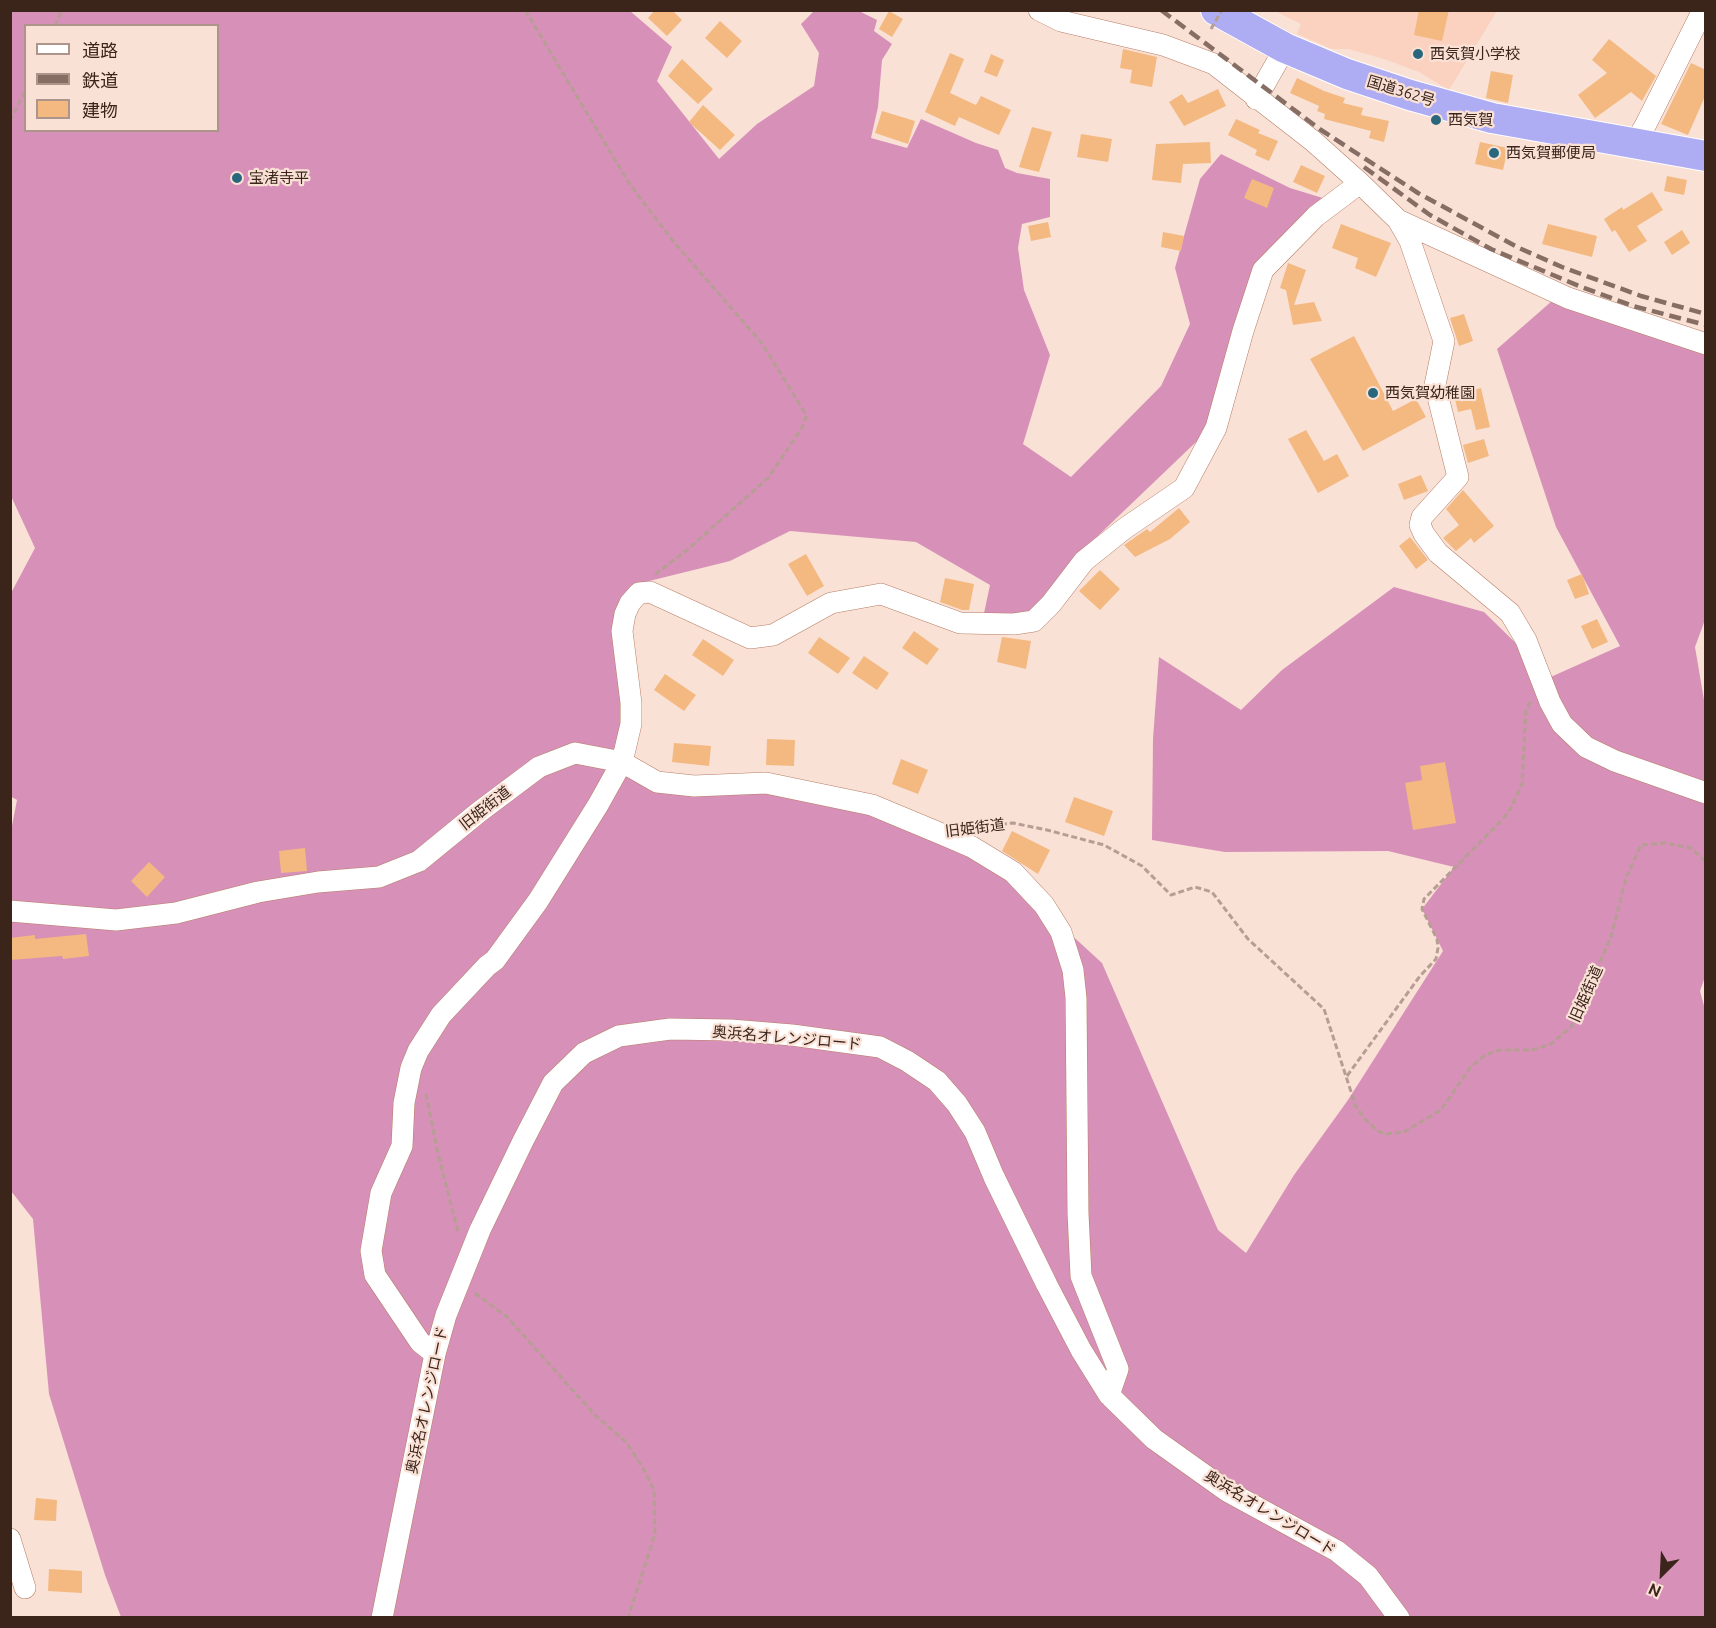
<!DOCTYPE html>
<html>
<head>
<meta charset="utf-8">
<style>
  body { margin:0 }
  #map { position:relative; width:1716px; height:1628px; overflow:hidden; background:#fae1d6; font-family:Ubuntu,"Noto Sans JP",sans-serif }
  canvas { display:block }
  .frame { position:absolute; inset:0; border:12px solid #3b241a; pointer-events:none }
  .legend { position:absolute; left:24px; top:24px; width:195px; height:108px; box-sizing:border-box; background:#fae1d6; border:2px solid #ae958b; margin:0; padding:8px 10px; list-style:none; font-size:18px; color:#3b241a }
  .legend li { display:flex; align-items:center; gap:12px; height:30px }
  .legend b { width:30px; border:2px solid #ae958b }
  .north { position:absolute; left:1632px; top:1544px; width:60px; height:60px; -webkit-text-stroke:4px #fae1d6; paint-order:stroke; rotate:204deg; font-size:16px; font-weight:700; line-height:24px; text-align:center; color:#3b241a }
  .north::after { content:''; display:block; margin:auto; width:21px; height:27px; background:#3b241a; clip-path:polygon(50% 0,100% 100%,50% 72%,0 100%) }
</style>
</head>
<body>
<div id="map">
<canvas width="1716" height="1628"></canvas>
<div class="frame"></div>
<ul class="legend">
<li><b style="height:8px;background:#fff"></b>道路</li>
<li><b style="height:8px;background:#866e64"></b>鉄道</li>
<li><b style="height:16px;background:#f3b981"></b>建物</li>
</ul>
<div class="north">N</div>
</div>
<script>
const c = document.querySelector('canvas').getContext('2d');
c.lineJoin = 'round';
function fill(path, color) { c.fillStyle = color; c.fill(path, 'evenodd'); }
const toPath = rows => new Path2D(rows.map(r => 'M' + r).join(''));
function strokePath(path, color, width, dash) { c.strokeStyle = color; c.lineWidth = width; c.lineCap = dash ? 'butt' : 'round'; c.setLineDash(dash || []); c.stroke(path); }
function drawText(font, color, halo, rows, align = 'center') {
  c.font = font + ' Ubuntu,"Noto Sans JP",sans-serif'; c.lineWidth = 4.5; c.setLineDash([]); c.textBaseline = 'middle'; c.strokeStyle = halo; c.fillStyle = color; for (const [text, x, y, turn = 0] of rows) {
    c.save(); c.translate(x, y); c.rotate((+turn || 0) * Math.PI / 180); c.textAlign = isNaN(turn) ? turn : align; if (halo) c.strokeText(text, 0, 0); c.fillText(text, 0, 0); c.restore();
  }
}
fill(toPath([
  [1275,11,1497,11,1449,90,1419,72,1384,59,1348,49,1332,49,1297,34,1301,24]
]), '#fbd1bf');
fill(toPath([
  [11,11,630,11,672,47,657,81,719,159,757,124,814,86,819,53,801,24,814,11,859,11,877,20,874,31,892,44,882,60,878,107,871,138,907,148,921,119,976,143,998,150,1005,168,1017,173,1050,179,1050,217,1022,224,1018,248,1024,290,1050,355,1023,444,1071,477,1161,386,1190,324,1175,268,1200,179,1221,154,1290,188,1326,199,1261,269,1218,421,1082,551,1034,621,983,618,990,585,916,542,790,531,730,561,633,585,622,762,645,775,848,800,965,851,1031,898,1102,963,1218,1230,1246,1253,1294,1175,1348,1100,1443,951,1422,909,1454,867,1388,851,1225,852,1152,840,1153,739,1159,657,1241,710,1282,670,1394,587,1484,612,1535,662,1544,680,1620,646,1556,527,1497,349,1560,294,1705,348,1706,617,1695,647,1706,712,1706,974,1700,991,1706,1013,1705,1617,121,1617,105,1575,49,1394,33,1219,11,1191,10,836,17,800,10,796,10,595,35,548,11,496],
  [26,26,218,26,218,130,26,130]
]), '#d790b8');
fill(toPath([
  [655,10,672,10,682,20,667,36,648,18],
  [1419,10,1449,10,1442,41,1414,35],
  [889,11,903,19,892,37,879,29],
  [720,21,742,41,727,58,705,38],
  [1609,39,1656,76,1642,101,1631,92,1595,118,1578,95,1607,73,1592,60],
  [1123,49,1157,57,1152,87,1130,83,1132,70,1120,68],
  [950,53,964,59,950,93,976,105,981,96,1011,110,999,135,959,117,955,126,925,112],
  [991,54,1004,60,997,77,984,72],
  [682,59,713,89,698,104,668,76],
  [1691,63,1706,70,1706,94,1688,135,1661,124],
  [1491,71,1513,75,1508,103,1486,98],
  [1297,78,1324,91,1345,98,1343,103,1363,108,1361,115,1389,121,1384,142,1369,138,1371,131,1324,119,1325,114,1317,111,1319,106,1290,93],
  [1218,89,1226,106,1184,126,1169,102,1182,94,1188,103],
  [703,105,735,135,720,150,689,122],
  [882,111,915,121,908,144,875,133],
  [1236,119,1260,130,1258,133,1278,141,1269,161,1255,155,1257,150,1228,135],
  [1032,127,1052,132,1039,172,1019,167],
  [1081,134,1112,139,1108,162,1077,157],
  [1210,142,1211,163,1183,164,1181,183,1152,180,1156,144],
  [1480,142,1508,148,1503,170,1475,164],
  [1301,165,1325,176,1317,193,1293,182],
  [1667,176,1687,180,1684,195,1664,191],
  [1252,179,1274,188,1267,208,1244,198],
  [1652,192,1663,210,1637,226,1647,241,1629,252,1615,230,1612,232,1604,219,1622,207,1623,210],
  [1048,222,1051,237,1031,241,1028,226],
  [1341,224,1391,243,1376,277,1355,268,1358,258,1332,248],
  [1548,224,1597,236,1592,257,1542,244],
  [1682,230,1690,243,1672,255,1664,242],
  [1163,232,1184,236,1181,251,1161,247],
  [1288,263,1306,270,1294,305,1314,302,1322,321,1293,325,1286,290,1280,288],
  [1464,314,1473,341,1459,346,1450,318],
  [1354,336,1393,411,1416,399,1426,417,1363,451,1310,359],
  [1481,388,1490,427,1476,430,1471,409,1458,412,1454,395],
  [1306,430,1324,461,1337,454,1349,476,1318,493,1288,439],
  [1484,439,1489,456,1468,463,1463,445],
  [1421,475,1428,491,1404,500,1398,484],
  [1463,490,1494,526,1474,543,1471,538,1456,551,1443,538,1459,525,1446,509],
  [1179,508,1190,522,1170,539,1135,557,1124,545,1147,529,1150,532],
  [1410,537,1428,560,1416,569,1399,546],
  [806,554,824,586,807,596,788,564],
  [1100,570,1120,589,1100,610,1079,591],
  [1582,574,1589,594,1575,599,1567,580],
  [945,578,974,584,969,610,962,610,940,602],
  [1597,619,1608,642,1592,649,1581,626],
  [914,631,939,649,927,665,902,648],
  [819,637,850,658,838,674,808,653],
  [1002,637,1031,641,1026,669,997,662],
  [703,639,734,660,723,676,692,655],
  [864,656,889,673,877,690,852,673],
  [665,674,696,695,684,711,654,690],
  [767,739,795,740,794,766,766,765],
  [674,743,711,746,709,766,672,762],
  [901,759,928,770,918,794,892,784],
  [1445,762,1456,823,1413,830,1405,783,1422,780,1420,766],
  [1074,797,1113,811,1104,836,1065,822],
  [1012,831,1050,850,1038,874,1002,851],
  [305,848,307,871,281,873,279,851],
  [149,862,165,877,147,897,131,881],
  [86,934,89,956,63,959,62,956,10,960,10,938,35,935,35,939],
  [36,1498,57,1500,56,1521,34,1520],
  [49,1569,82,1571,82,1593,48,1591]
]), '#f3b981');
const minor = toPath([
  [1039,10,1061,21,1163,45,1214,64,1313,141,1360,183,1398,220,1568,298,1706,344],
  [1256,99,1285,48],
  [1635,143,1646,124,1703,10],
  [1398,220,1410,241,1444,341,1435,385,1458,477,1422,517,1420,525,1424,534,1438,553,1510,613,1526,640,1550,702,1562,724,1586,747,1615,761,1706,793],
  [10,911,116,920,176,913,258,892,318,882,379,877,419,861,479,812,539,767,575,753,622,762,657,782,694,786,766,783,872,805,944,835,972,847,1013,872,1044,905,1061,932,1073,970,1076,998,1078,1213,1081,1276,1118,1369,1109,1395],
  [435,1354,420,1342,375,1275,371,1251,381,1193,402,1146,404,1103,411,1068,418,1051,441,1015,487,966,495,960,538,901,598,805,622,762,631,724,631,703,622,631,625,614,630,603,639,593,650,592,750,638,773,635,831,603,881,594,960,623,1014,624,1034,621,1051,604,1084,561,1124,529,1184,488,1216,428,1243,331,1263,270,1316,216,1360,183],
  [10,1539,25,1588],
  [382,1618,435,1354,446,1315,480,1230,523,1141,553,1083,584,1053,619,1036,670,1029,731,1030,792,1035,880,1047,907,1061,937,1081,957,1104,975,1132,994,1177,1047,1285,1081,1350,1109,1395,1154,1439,1227,1491,1337,1551,1368,1576,1399,1618]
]);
const highway = toPath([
  [1216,10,1285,48,1347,74,1410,95,1492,118,1706,156]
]);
strokePath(minor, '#b77e65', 22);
strokePath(highway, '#fff', 32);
strokePath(toPath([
  [525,10,629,183,672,240,761,342,805,413,806,418,802,428,768,478,687,550,654,575],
  [55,26,62,10],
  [10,121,26,89],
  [974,827,1013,823,1047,830,1104,845,1142,866,1171,895,1195,887,1212,892,1248,939,1324,1009,1356,1107,1364,1118,1378,1131,1386,1134,1404,1132,1441,1110,1470,1068,1485,1055,1499,1050,1532,1050,1551,1044,1571,1027,1611,937,1626,878,1641,845,1665,843,1691,848,1706,862],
  [1347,1076,1420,976,1436,959,1438,948,1437,939,1422,909,1424,899,1502,820,1511,808,1522,784,1526,710,1530,702],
  [426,1094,439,1158,458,1231],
  [475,1293,507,1317,595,1415,627,1443,643,1468,654,1490,655,1534,628,1618]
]), '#b79e94', 3, [6, 3]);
strokePath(minor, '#fff', 21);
strokePath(highway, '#aeacf3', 30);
strokePath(toPath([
  [1161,10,1321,130,1418,193,1519,248,1562,267,1641,296,1706,314],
  [1364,167,1430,215,1491,249,1579,286,1633,306,1706,325]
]), '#866e64', 4.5, [12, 6]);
strokePath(toPath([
  [1211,29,1222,10]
]), '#b79e94', 3, [6, 3]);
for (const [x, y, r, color] of [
  [1418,54,6,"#29677d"],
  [1436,120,6,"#29677d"],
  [1494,153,6,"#29677d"],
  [237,178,6,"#29677d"],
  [1373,393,6,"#29677d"]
]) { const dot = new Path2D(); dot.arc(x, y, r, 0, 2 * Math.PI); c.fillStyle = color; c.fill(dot); strokePath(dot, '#fae1d6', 2); }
drawText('15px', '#3b241a', '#fae1d6', [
  ["西気賀小学校",1430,54],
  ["西気賀",1448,120],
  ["西気賀郵便局",1506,153],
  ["宝渚寺平",249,178],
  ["西気賀幼稚園",1385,393]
], 'left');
drawText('15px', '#3b241a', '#fae1d6', [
  ["国道362号",1401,91,17],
  ["旧姫街道",485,808,-38],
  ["旧姫街道",975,828,-7],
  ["旧姫街道",1586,994,-66],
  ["奥浜名オレンジロード",787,1038,5],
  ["奥浜名オレンジロード",427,1400,-78],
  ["奥浜名オレンジロード",1270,1513,31]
]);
</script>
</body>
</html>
